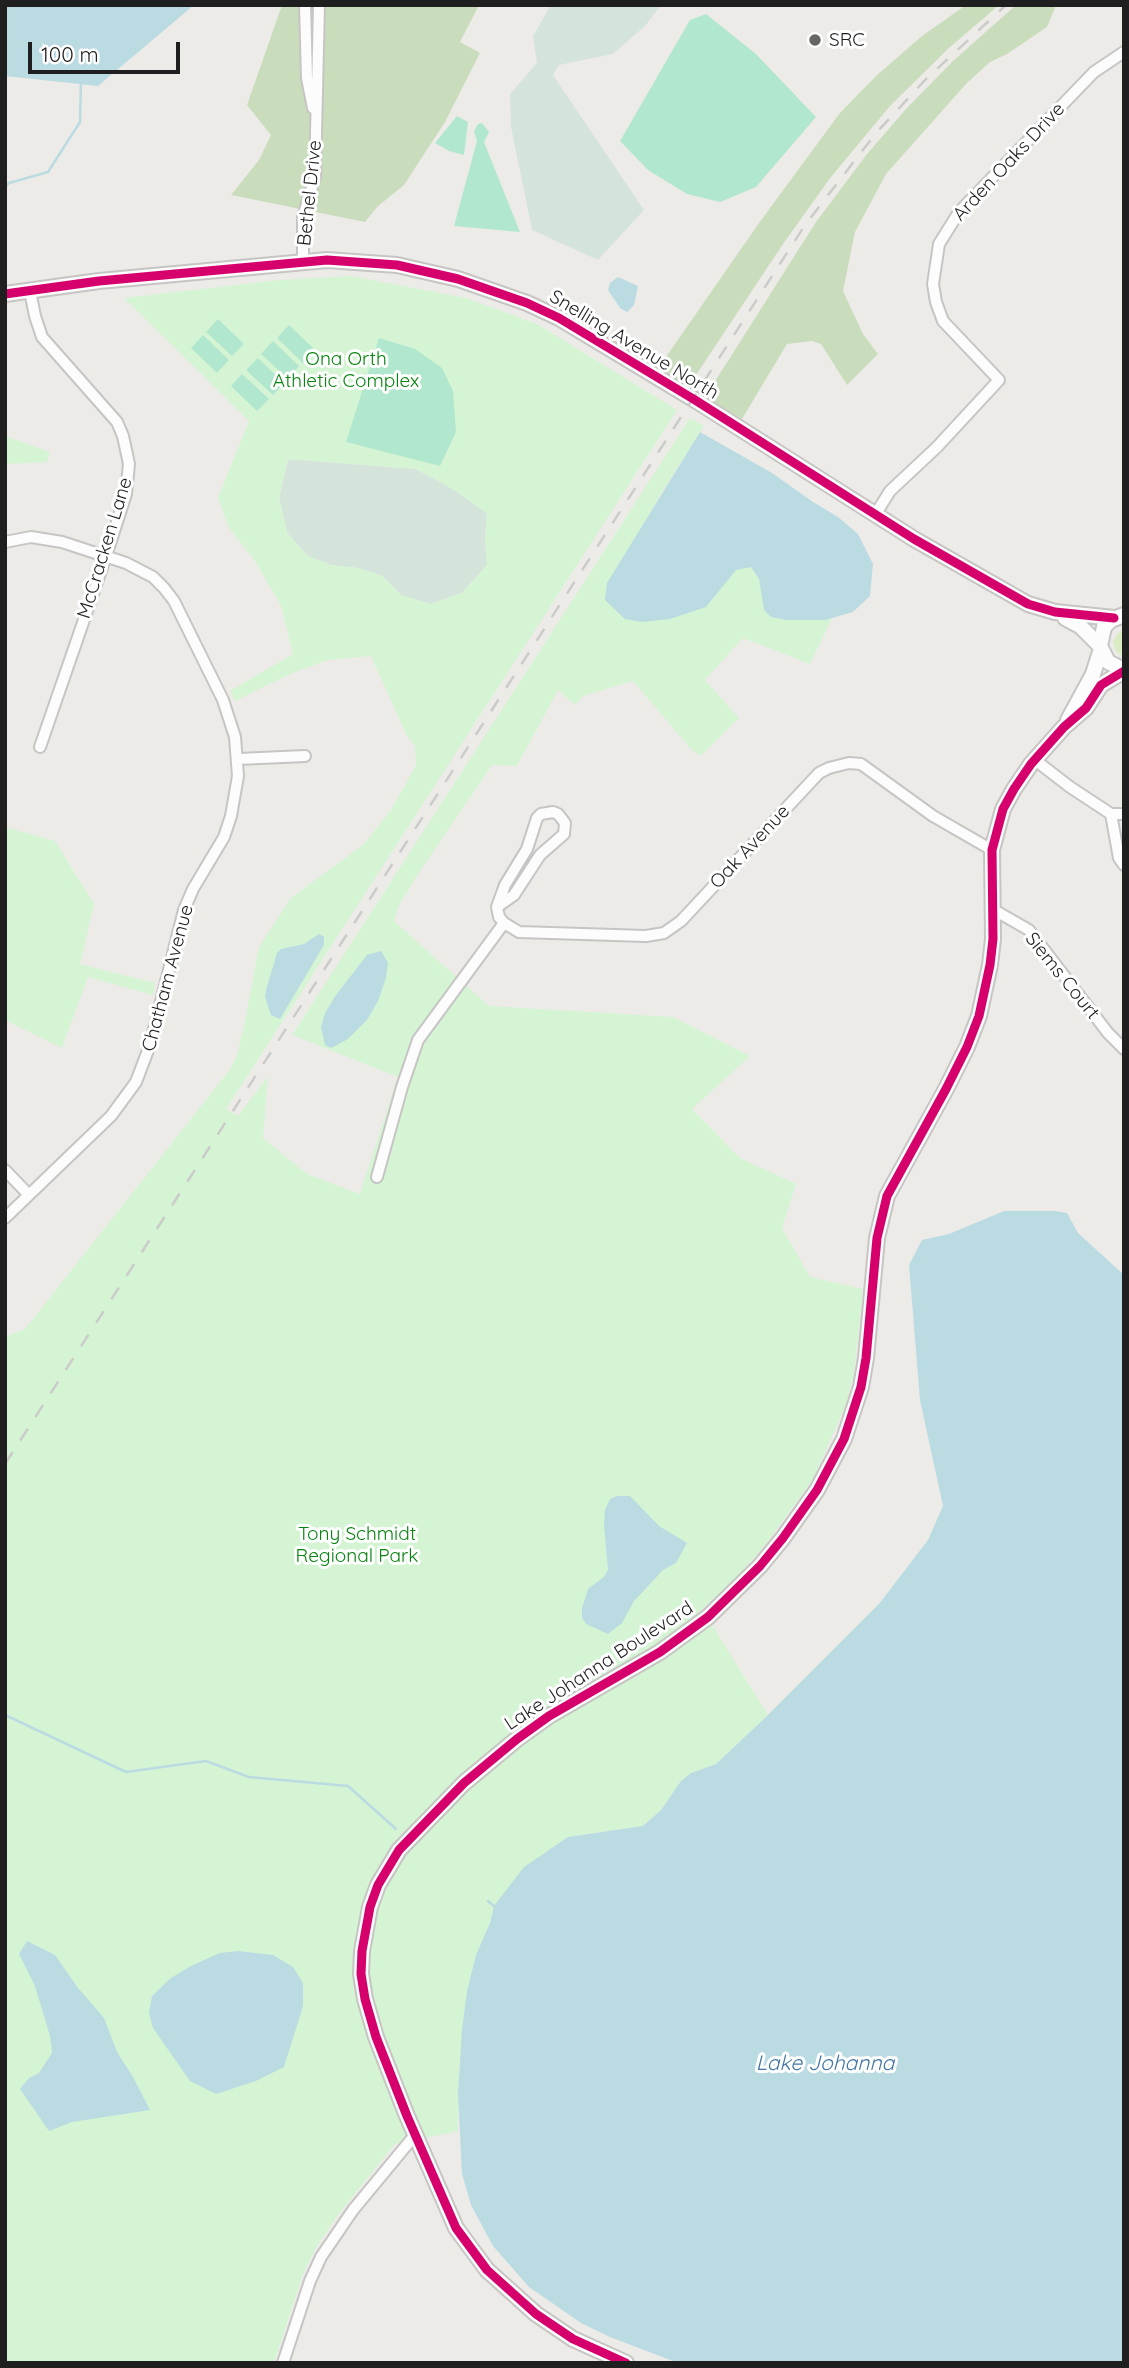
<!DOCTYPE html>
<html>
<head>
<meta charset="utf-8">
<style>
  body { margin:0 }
  #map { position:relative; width:1129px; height:2368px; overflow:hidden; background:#edebe8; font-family:Quicksand,sans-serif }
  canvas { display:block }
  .frame { position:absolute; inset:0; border:7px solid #1f1f1f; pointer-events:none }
  .scale { position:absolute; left:28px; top:42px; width:152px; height:32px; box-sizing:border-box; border:4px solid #1f1f1f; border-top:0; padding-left:9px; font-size:21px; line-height:24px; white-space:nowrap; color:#1f1f1f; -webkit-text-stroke:5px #fff; paint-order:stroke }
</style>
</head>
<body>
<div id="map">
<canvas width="1129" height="2368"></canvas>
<div class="frame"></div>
<div class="scale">100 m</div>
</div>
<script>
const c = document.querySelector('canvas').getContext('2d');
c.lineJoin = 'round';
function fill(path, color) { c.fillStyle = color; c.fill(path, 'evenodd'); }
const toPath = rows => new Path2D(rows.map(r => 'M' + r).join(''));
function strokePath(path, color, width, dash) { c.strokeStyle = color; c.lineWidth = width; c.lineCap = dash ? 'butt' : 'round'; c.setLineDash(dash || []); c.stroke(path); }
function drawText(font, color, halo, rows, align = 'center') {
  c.font = font + ' Quicksand,sans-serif'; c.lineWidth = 6; c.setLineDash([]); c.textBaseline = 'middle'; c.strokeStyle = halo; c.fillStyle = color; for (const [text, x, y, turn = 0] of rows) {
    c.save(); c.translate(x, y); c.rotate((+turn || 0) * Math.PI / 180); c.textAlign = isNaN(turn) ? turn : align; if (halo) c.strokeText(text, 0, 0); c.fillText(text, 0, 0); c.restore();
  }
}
fill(toPath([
  [1124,629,1124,657,1116,652,1113,642,1117,634]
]), '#dbecc5');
fill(toPath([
  [282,5,479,5,460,42,480,53,445,122,404,185,377,207,365,222,231,195,259,160,271,135,247,105],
  [966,5,999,5,949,48,890,106,831,177,783,244,688,387,659,367,759,223,840,113,876,76,922,36],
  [1016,5,1056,5,1047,27,1007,54,990,62,966,84,886,174,855,232,843,291,863,334,878,354,847,385,821,344,812,341,787,344,742,419,705,397,816,222,867,154,906,109,953,61]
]), '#c9ddbc');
fill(toPath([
  [551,5,661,5,645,26,613,54,559,65,553,75,644,210,598,260,532,230,511,127,510,94,537,63,533,36],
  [288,459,416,469,451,488,487,513,485,539,487,565,462,593,431,604,401,595,382,576,358,568,331,565,308,556,287,533,279,497]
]), '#d5e4db');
fill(toPath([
  [351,276,466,298,537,324,677,410,226,1109,238,1116,268,1076,263,1138,307,1174,360,1194,398,1077,292,1035,690,418,704,426,660,495,636,539,706,607,736,569,752,567,759,579,771,617,786,620,825,620,832,618,810,664,743,638,705,680,739,718,701,756,691,749,633,681,583,696,575,705,558,690,517,766,492,765,420,871,398,907,394,921,489,1006,673,1017,750,1056,692,1109,740,1158,796,1184,782,1228,810,1277,863,1289,854,1374,846,1404,813,1479,763,1548,727,1587,702,1609,768,1715,716,1764,691,1773,681,1781,661,1810,643,1826,568,1837,494,1906,490,1923,476,1955,467,1991,459,2069,458,2131,395,2144,338,2215,317,2246,303,2274,274,2363,5,2363,5,1337,25,1329,228,1072,236,1058,244,1026,259,947,291,898,364,844,391,810,416,765,415,746,406,734,371,656,328,660,290,674,235,701,230,691,293,654,281,606,255,561,229,528,218,498,249,421,124,298,279,280],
  [288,459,416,469,451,488,487,513,485,539,487,565,462,593,431,604,401,595,382,576,358,568,331,565,308,556,287,533,279,497],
  [5,436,50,452,47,462,5,464],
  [5,827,55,841,94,904,80,964,155,983,153,995,88,977,62,1048,5,1020]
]), '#d5f4d4');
fill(toPath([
  [706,14,756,54,816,117,756,187,720,202,687,194,648,170,620,141,690,20],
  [457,116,468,122,464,155,449,151,435,143],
  [482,123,489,132,484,142,520,232,454,226,477,141,474,131,478,124],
  [218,319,244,344,232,356,206,332],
  [289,325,315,350,303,363,277,338],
  [203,335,229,360,217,373,191,348],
  [379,338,415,349,442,368,453,391,456,432,440,466,346,442],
  [273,341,299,366,288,379,261,354],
  [258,358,284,383,273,395,246,370],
  [242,374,269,399,257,411,231,386]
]), '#b1e7ce');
fill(toPath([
  [5,5,194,5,98,86,5,76],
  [618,277,638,286,634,305,627,312,620,308,608,290,610,283],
  [700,432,772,473,813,502,838,517,858,534,873,564,870,596,853,612,825,620,786,620,771,617,764,610,759,579,751,567,736,570,706,607,670,619,642,622,625,619,605,600,607,583],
  [319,934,324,937,324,945,280,1019,271,1015,265,997,266,990,277,953,281,949,304,944],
  [381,951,388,963,386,978,378,1001,367,1020,348,1039,331,1048,325,1045,321,1027,325,1013,336,995,367,955],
  [1004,1211,1055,1211,1067,1213,1078,1233,1124,1275,1124,2363,678,2363,610,2337,581,2323,529,2287,493,2246,471,2205,462,2174,458,2094,462,2030,467,1991,476,1955,490,1923,494,1906,524,1867,568,1837,643,1826,661,1810,681,1781,691,1773,716,1764,768,1715,879,1604,928,1540,943,1506,920,1400,909,1265,922,1240,949,1234],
  [617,1496,630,1496,659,1526,687,1543,676,1563,663,1570,634,1601,622,1623,608,1634,586,1624,582,1618,582,1608,588,1589,604,1577,608,1570,604,1525,605,1510,610,1499],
  [27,1941,55,1955,78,1988,104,2018,117,2052,133,2077,150,2110,72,2122,49,2131,20,2089,29,2078,39,2073,52,2053,50,2036,35,1986,19,1954],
  [238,1951,273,1955,293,1967,303,1983,303,2006,284,2067,256,2081,216,2094,190,2081,153,2028,149,2013,152,1996,171,1978,191,1966,220,1953]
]), '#badbe2');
strokePath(toPath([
  [5,187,9,183,48,172,80,122,81,81],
  [5,1715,126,1772,206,1761,249,1777,348,1786,396,1829],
  [488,1901,494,1906]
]), '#badbe2', 2.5);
const minor = toPath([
  [305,5,307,78,313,108],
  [303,262,303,217,315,177,319,5],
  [30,291,35,316,42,337,117,422,123,436,129,464,126,494,106,556,40,747],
  [875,515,890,491,937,447,999,380,943,321,936,302,933,284,939,244,959,212,1094,72,1124,52],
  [5,542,31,537,62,542,126,563,153,577,164,588,174,601,223,700,235,737,238,776,231,816,224,837,193,889,184,910,150,1045,136,1082,111,1116,5,1218],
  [238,759,305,756],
  [1035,760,1070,787,1111,814,1124,814],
  [1111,814,1119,858,1124,865],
  [497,907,514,895,540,855,564,834,565,823,558,814,553,812,541,814,537,818,527,849,505,885,497,907,499,917,504,923,519,932,646,936,664,933,681,921,819,773,829,768,849,763,861,764,933,816,992,850],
  [994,910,1029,930,1108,1033,1124,1049],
  [5,1170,29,1195],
  [377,1177,402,1087,418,1040,504,923],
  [283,2363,310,2281,321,2257,353,2210,415,2135]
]);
const tertiary = toPath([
  [5,294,99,281,327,260,397,265,458,279,527,303,559,318,695,400,914,539,1028,604,1055,612,1114,618],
  [1124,615,1111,620,1104,627,1100,646,1108,662,1124,670],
  [1065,618,1080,626,1100,646],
  [1068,720,1093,674,1101,649],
  [626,2363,573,2339,536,2314,487,2270,456,2228,407,2116,376,2037,365,1999,361,1974,362,1951,370,1907,378,1885,399,1850,464,1783,517,1739,549,1716,660,1652,708,1617,760,1566,783,1538,817,1490,844,1439,861,1387,866,1358,877,1238,887,1196,946,1089,967,1047,979,1016,990,965,993,939,992,850,1003,809,1014,789,1031,764,1064,727,1086,708,1101,685,1124,671]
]);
strokePath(minor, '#c6c5c4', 14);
strokePath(tertiary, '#c6c5c4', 18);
strokePath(minor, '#fcfcfc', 10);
strokePath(tertiary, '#fcfcfc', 14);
strokePath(toPath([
  [5,1464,805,225,876,133,926,79,1006,5]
]), '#cbcbca', 2.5, [14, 14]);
strokePath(toPath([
  [5,294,99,281,327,260,397,265,458,279,527,303,559,318,695,400,914,539,1028,604,1055,612,1114,618],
  [626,2363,573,2339,536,2314,487,2270,456,2228,407,2116,376,2037,365,1999,361,1974,362,1951,370,1907,378,1885,399,1850,464,1783,517,1739,549,1716,660,1652,708,1617,760,1566,783,1538,817,1490,844,1439,861,1387,866,1358,877,1238,887,1196,946,1089,967,1047,979,1016,990,965,993,939,992,850,1003,809,1014,789,1031,764,1064,727,1086,708,1101,685,1124,671]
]), '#d6006c', 9);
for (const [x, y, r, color] of [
  [815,40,7,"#676665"]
]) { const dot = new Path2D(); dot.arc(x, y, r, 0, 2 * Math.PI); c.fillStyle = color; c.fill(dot); strokePath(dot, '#fff', 2.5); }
drawText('19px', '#1f1f1f', '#fff', [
  ["SRC",829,40]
], 'left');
drawText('19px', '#1f1f1f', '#fff', [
  ["Arden Oaks Drive",1009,162,-47],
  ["Bethel Drive",310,193,-84],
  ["Snelling Avenue North",634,345,31],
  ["McCracken Lane",105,548,-73],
  ["Oak Avenue",750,847,-47],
  ["Siems Court",1062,976,51],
  ["Chatham Avenue",168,978,-75],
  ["Lake Johanna Boulevard",599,1666,-33]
]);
drawText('19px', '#07840d', '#fff', [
  ["Ona Orth",346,359],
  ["Athletic Complex",346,381],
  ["Tony Schmidt",357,1534],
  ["Regional Park",357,1556]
]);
drawText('italic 21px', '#4276a4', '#fff', [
  ["Lake Johanna",825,2064]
]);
</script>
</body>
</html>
